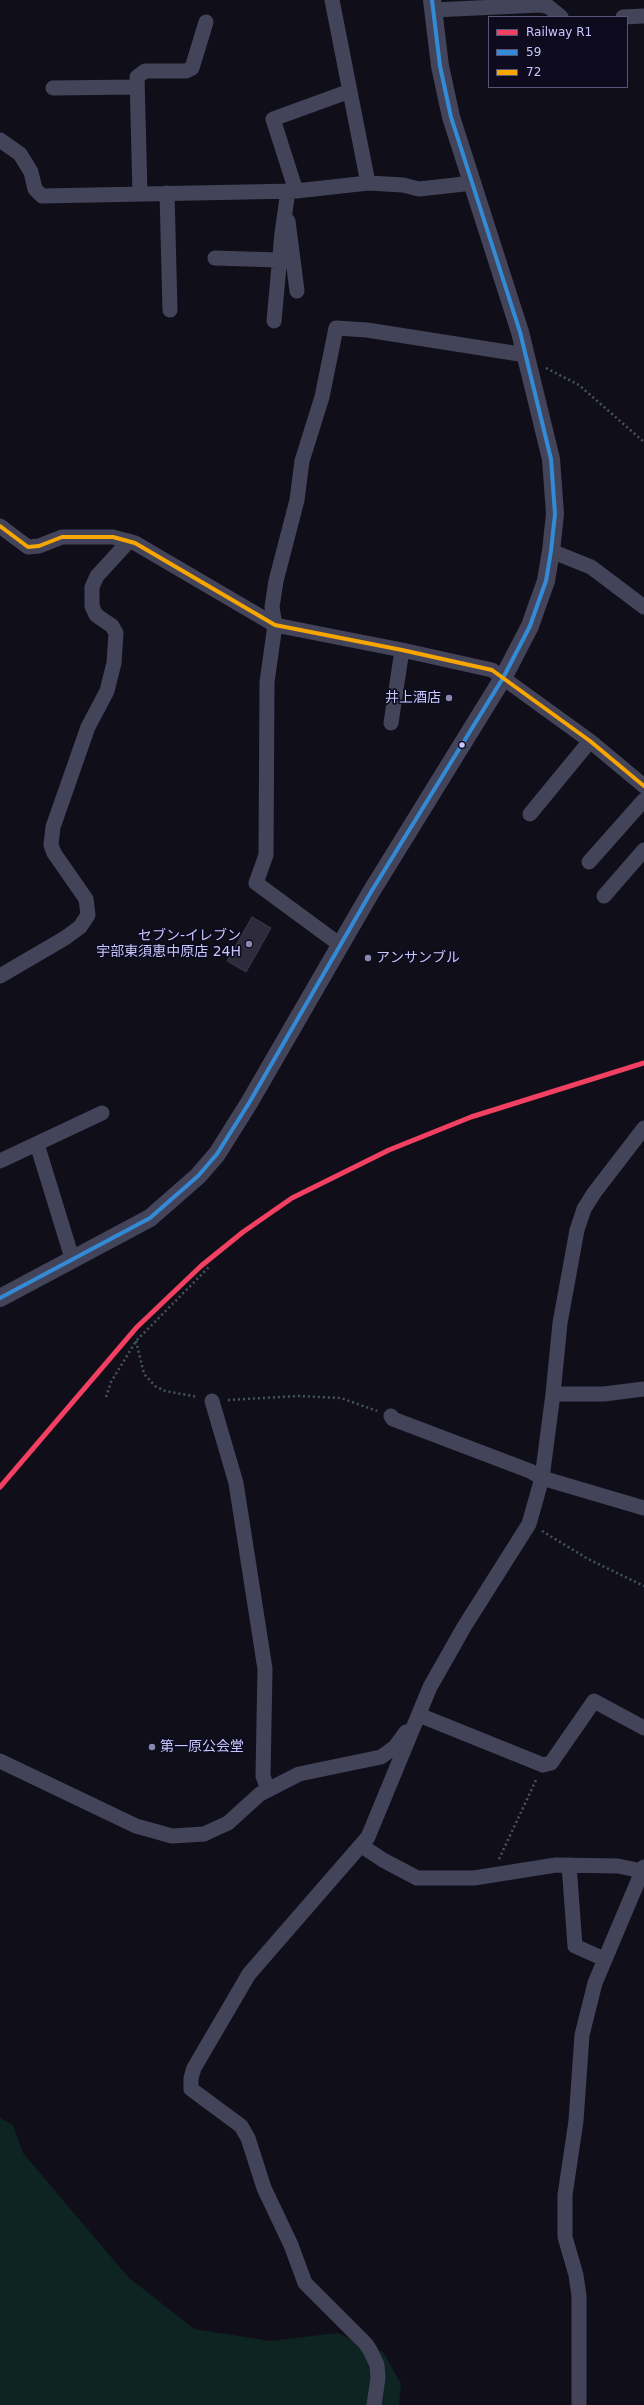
<!DOCTYPE html>
<html>
<head>
<meta charset="utf-8">
<style>
  body { margin:0 }
  #map { position:relative; width:644px; height:2405px; overflow:hidden; background:#100f19; font-family:"DejaVu Sans",sans-serif }
  canvas { display:block }
  .legend { position:absolute; left:488px; top:16px; width:140px; height:72px; box-sizing:border-box; background:#0d0b1d; border:1px solid #585677; margin:0; padding:5px 7px; list-style:none; font-size:12px; color:#c9c7ff }
  .legend li { display:flex; align-items:center; gap:8px; height:20px }
  .legend b { width:20px; border:1px solid #585677 }
</style>
</head>
<body>
<div id="map">
<canvas width="644" height="2405"></canvas>
<ul class="legend">
<li><b style="height:5px;background:#f24062"></b>Railway R1</li>
<li><b style="height:5px;background:#338bd7"></b>59</li>
<li><b style="height:5px;background:#f7a600"></b>72</li>
</ul>
</div>
<script>
const c = document.querySelector('canvas').getContext('2d');
c.lineJoin = 'round';
function fill(path, color) { c.fillStyle = color; c.fill(path, 'evenodd'); }
const toPath = rows => new Path2D(rows.map(r => 'M' + r).join(''));
function strokePath(path, color, width, dash) { c.strokeStyle = color; c.lineWidth = width; c.lineCap = dash ? 'butt' : 'round'; c.setLineDash(dash || []); c.stroke(path); }
function drawText(font, color, halo, rows, align = 'center') {
  c.font = font + ' "DejaVu Sans","Noto Sans JP",sans-serif'; c.lineWidth = 3.5; c.setLineDash([]); c.textBaseline = 'middle'; c.strokeStyle = halo; c.fillStyle = color; for (const [text, x, y, turn = 0] of rows) {
    c.save(); c.translate(x, y); c.rotate((+turn || 0) * Math.PI / 180); c.textAlign = isNaN(turn) ? turn : align; if (halo) c.strokeText(text, 0, 0); c.fillText(text, 0, 0); c.restore();
  }
}
fill(toPath([
  [0,2118,13,2125,23,2153,128,2277,194,2329,270,2341,337,2333,383,2352,401,2384,399,2405,0,2405]
]), '#0e2423');
const building = toPath([
  [252,917,271,928,246,972,227,961,252,917]
]);
fill(building, '#2d2b3c');
strokePath(building, '#3b394e', 1);
strokePath(toPath([
  [546,368,579,385,644,442],
  [136,1341,144,1374,155,1386,165,1391,198,1397],
  [106,1397,111,1382,136,1341,209,1267],
  [228,1400,298,1396,341,1398,377,1411],
  [542,1531,588,1559,644,1586],
  [499,1859,537,1778]
]), '#455560', 2.5, [2, 3]);
strokePath(toPath([
  [332,0,368,183],
  [433,10,540,5,549,7,561,17],
  [623,17,644,16],
  [53,88,136,87],
  [0,140,20,154,31,172,35,189,42,196,296,191,368,183,403,185,419,189,473,183],
  [296,191,273,119,350,91],
  [167,193,170,310],
  [140,194,137,77,145,71,186,71,192,68,206,22],
  [288,221,297,291],
  [215,258,279,260],
  [274,321,282,233,288,191],
  [0,526,28,547,39,546,62,537,113,537,135,543,275,625,402,650,492,670,590,741,644,786],
  [551,551,591,567,644,607],
  [391,723,402,650],
  [530,814,590,741],
  [589,862,644,800],
  [604,896,644,850],
  [339,944,256,883,266,855,267,682,275,625,272,607,276,581,297,500,302,461,322,397,336,328,367,330,526,355],
  [0,976,65,938,80,927,88,915,86,899,54,853,51,845,53,827,88,727,107,691,114,663,116,633,112,626,96,615,92,606,92,587,97,576,129,541],
  [37,1144,72,1258],
  [0,1161,102,1113],
  [553,1394,604,1394,644,1389],
  [212,1401,236,1483,265,1669,263,1776,268,1790],
  [391,1416,393,1419,530,1471,542,1478,644,1508],
  [419,1715,543,1765,551,1763,594,1701,644,1728],
  [0,1761,136,1826,172,1836,204,1834,228,1823,260,1794,299,1774,381,1757,395,1747,406,1732],
  [362,1846,383,1860,417,1878,474,1878,556,1865,618,1866,642,1871],
  [569,1865,575,1946,604,1959],
  [374,2405,378,2378,377,2365,371,2352,366,2344,305,2283,291,2245,264,2188,248,2138,241,2126,191,2089,191,2078,194,2068,249,1974,368,1837,430,1687,464,1627,529,1524,542,1478,553,1394,560,1323,577,1230,584,1209,594,1193,644,1128],
  [579,2405,579,2296,576,2275,565,2237,565,2195,576,2121,582,2035,595,1983,644,1867]
]), '#43445a', 15);
strokePath(toPath([
  [0,1298,150,1218,198,1176,217,1154,249,1103,371,892,503,678,530,626,537,606,546,581,551,551,555,514,551,459,520,332,451,117,440,66,432,0]
]), '#43445a', 18);
strokePath(toPath([
  [0,1298,150,1218,198,1176,217,1154,249,1103,371,892,503,678,530,626,537,606,546,581,551,551,555,514,551,459,520,332,451,117,440,66,432,0]
]), '#338bd7', 4);
strokePath(toPath([
  [0,526,28,547,39,546,62,537,113,537,135,543,275,625,402,650,492,670,590,741,644,786]
]), '#f7a600', 4);
strokePath(toPath([
  [0,1487,136,1328,201,1266,243,1232,292,1198,389,1150,471,1117,644,1063]
]), '#f24062', 5);
for (const [x, y, r, color] of [
  [449,698,4,"#8887ae"],
  [462,745,3.5,"#c9c7ff"],
  [249,944,4,"#8887ae"],
  [368,958,4,"#8887ae"],
  [152,1747,4,"#8887ae"]
]) { const dot = new Path2D(); dot.arc(x, y, r, 0, 2 * Math.PI); c.fillStyle = color; c.fill(dot); strokePath(dot, '#0d0b1d', 1.5); }
drawText('14px', '#c9c7ff', '#0d0b1d', [
  ["井上酒店",441,698],
  ["セブン-イレブン",241,936],
  ["宇部東須恵中原店 24H",241,952],
  ["アンサンブル",376,958,"left"],
  ["第一原公会堂",160,1747,"left"]
], 'right');
</script>
</body>
</html>
